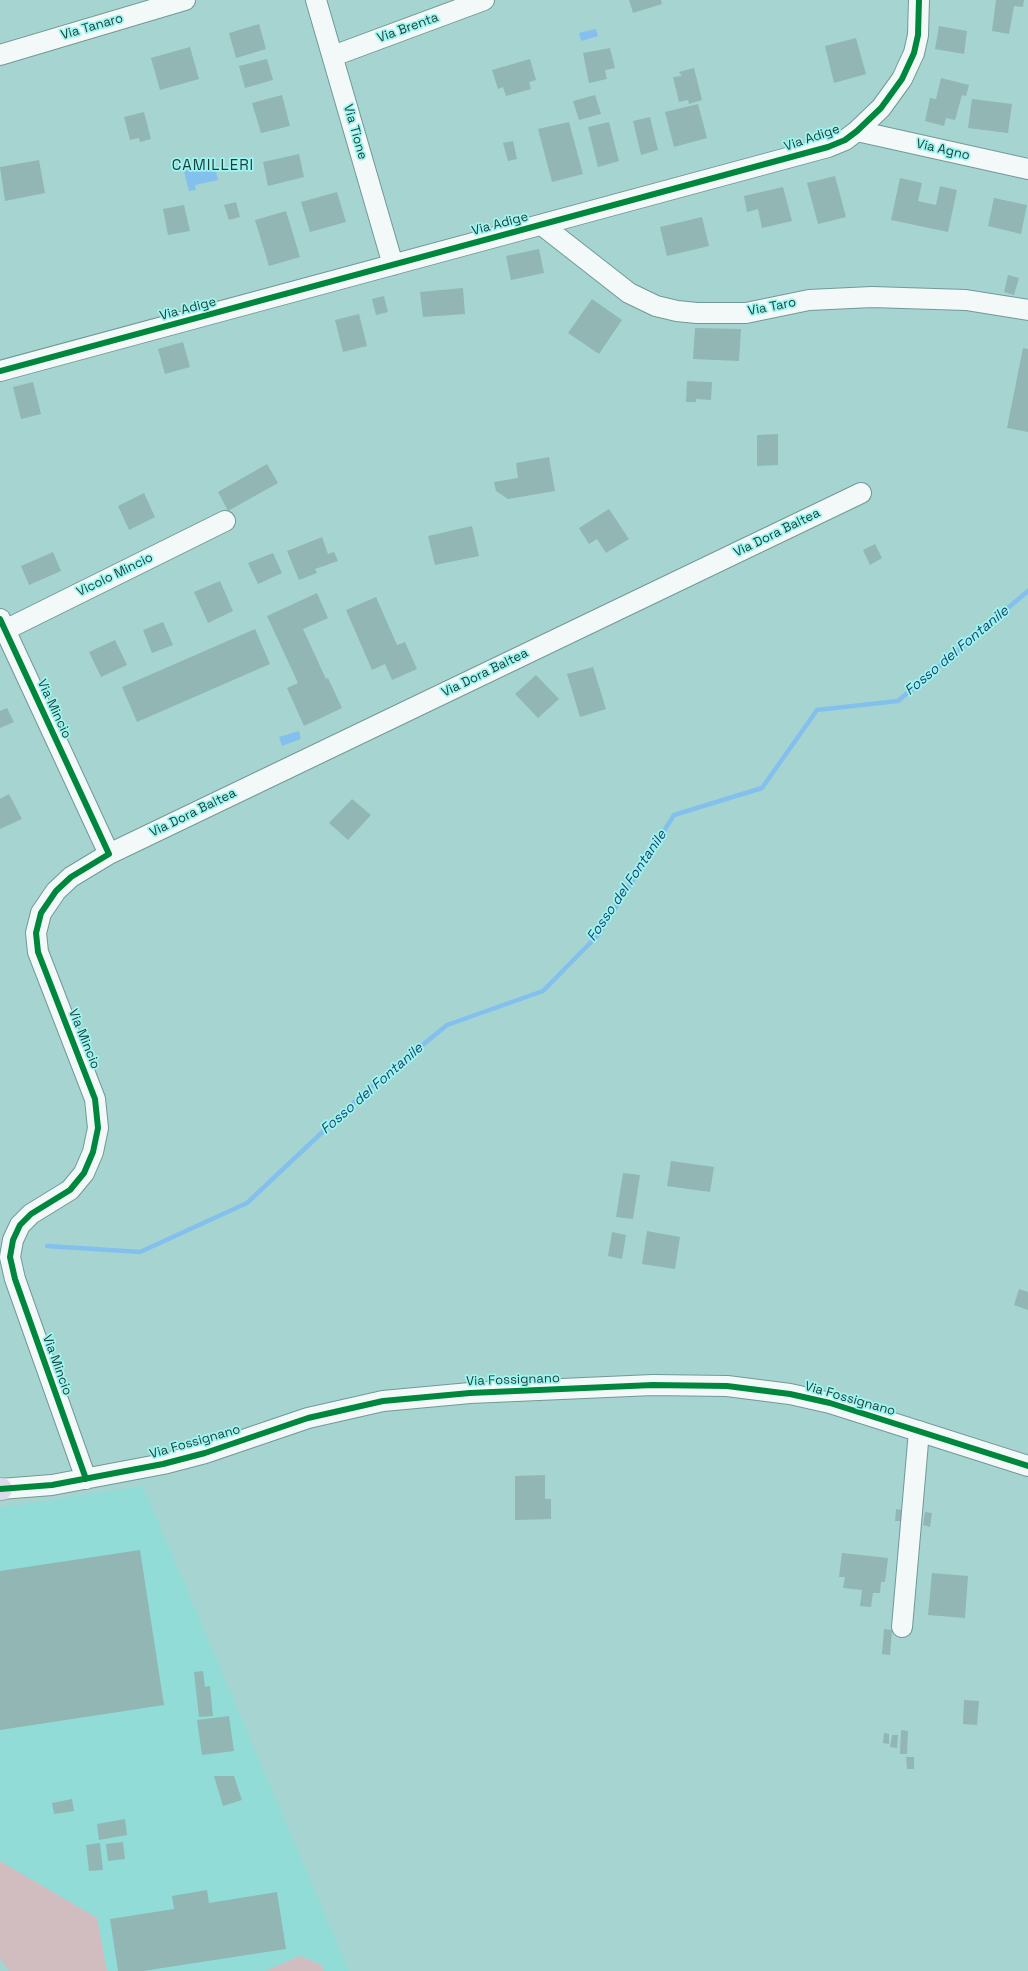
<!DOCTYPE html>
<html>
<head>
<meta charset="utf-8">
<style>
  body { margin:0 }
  canvas { display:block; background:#a6d4d1 }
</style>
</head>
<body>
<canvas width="1028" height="1971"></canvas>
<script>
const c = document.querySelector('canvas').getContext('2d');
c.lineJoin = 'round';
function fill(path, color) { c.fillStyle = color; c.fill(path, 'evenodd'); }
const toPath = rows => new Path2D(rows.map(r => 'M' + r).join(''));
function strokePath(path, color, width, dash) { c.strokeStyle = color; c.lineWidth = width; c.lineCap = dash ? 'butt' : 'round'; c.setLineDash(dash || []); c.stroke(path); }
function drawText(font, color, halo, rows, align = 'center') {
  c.font = font + ' "Space Grotesk",sans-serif'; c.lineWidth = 3.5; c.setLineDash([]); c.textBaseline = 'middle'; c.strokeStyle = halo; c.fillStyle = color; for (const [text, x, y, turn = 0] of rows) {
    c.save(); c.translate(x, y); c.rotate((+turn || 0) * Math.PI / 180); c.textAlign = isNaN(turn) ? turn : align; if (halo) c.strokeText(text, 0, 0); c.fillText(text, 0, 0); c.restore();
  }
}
fill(toPath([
  [143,1486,349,1971,9,1971,0,1958,0,1508]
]), '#92dcd7');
fill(toPath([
  [0,1861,97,1918,107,1971,9,1971,0,1958],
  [300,1956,322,1965,323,1971,265,1971]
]), '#d1bcc0');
fill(toPath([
  [596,29,598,36,581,41,579,33],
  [214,164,218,180,195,185,196,190,189,191,184,171],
  [299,731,301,739,282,746,279,737]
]), '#84c0ee');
strokePath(toPath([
  [47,1246,140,1252,247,1203,365,1092,447,1025,543,991,598,935,674,815,762,788,817,710,898,701,1028,591]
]), '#84c0ee', 4.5);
fill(toPath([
  [629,0,661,0,662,4,633,13],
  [996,0,1024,0,1023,7,1014,6,1009,34,992,31],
  [259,24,266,49,236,58,229,33],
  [939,26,967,31,964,54,935,49],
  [856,38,866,74,834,83,825,46],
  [190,47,199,79,160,90,151,58],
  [610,48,615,68,605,70,607,79,589,83,583,53],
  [267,59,273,80,245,88,239,66],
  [530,59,536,80,529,82,531,89,506,96,503,87,498,89,492,70],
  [694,68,702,100,689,104,688,100,679,102,673,77,682,76,679,72],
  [941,78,969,85,966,96,962,95,955,120,946,118,944,126,925,121,930,98,936,99],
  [282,95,290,126,261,133,252,103],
  [595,95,601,114,579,120,573,101],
  [972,99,1012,104,1008,133,968,128],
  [698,104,707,138,674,147,665,112],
  [144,112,151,139,140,142,139,138,130,140,124,117],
  [650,117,658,150,641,155,633,121],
  [569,122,583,174,552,182,538,129],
  [609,122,619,161,598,167,588,127],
  [513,141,517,159,508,161,503,143],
  [299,154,304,177,268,186,263,162],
  [39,160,45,193,5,201,0,167],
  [835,176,846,217,818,224,807,183],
  [900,178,922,183,918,201,936,205,940,186,957,190,948,232,891,220],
  [783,187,792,221,762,228,758,209,747,212,744,196],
  [337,192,346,222,310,232,301,202],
  [994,198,1027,205,1021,234,988,226],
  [236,202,240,217,229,220,224,205],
  [184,205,190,231,168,235,163,209],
  [286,211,300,257,269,266,255,220],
  [702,217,709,246,667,256,660,227],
  [539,249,544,273,511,280,506,256],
  [1008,275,1019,278,1014,295,1004,292],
  [463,288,465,314,423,317,420,292],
  [384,296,388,312,376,315,372,299],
  [592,299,622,320,599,354,568,333],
  [359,314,367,346,343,352,335,320],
  [695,328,741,329,739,361,693,359],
  [183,342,190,367,165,374,158,349],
  [1023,348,1028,349,1028,432,1007,428],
  [687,381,712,382,711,400,696,399,696,402,686,402],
  [33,382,41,414,21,419,13,387],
  [778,434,778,465,757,466,757,435],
  [549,457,555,491,508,499,496,491,494,482,518,478,516,463],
  [267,464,278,483,228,511,218,492],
  [144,493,155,517,129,530,118,506],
  [609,509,629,539,606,553,597,539,589,544,579,528],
  [472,526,479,556,435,565,428,536],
  [322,537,328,554,334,552,338,561,315,569,317,573,299,580,287,551],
  [875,544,882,558,870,565,863,550],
  [53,552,61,571,29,585,21,566],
  [273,553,282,573,258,584,248,563],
  [220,581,233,611,208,623,194,592],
  [317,593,328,618,303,629,326,679,328,678,342,708,304,726,287,688,298,683,267,616],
  [376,597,397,645,405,642,417,669,392,680,385,664,372,670,346,610],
  [163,622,173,645,152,653,143,630],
  [255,629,270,664,137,722,122,687],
  [115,640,127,665,101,677,89,652],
  [593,667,606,709,580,717,567,674],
  [536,675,559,699,538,718,515,694],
  [7,708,14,722,0,728,0,711],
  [9,794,22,819,0,829,0,799],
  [352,799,371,815,348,840,329,823],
  [671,1161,714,1167,710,1192,667,1186],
  [623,1173,640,1175,633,1219,616,1217],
  [647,1231,680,1237,675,1269,642,1264],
  [612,1232,626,1235,622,1259,608,1256],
  [1019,1289,1028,1292,1028,1310,1014,1305],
  [545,1475,545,1499,551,1499,551,1519,515,1520,515,1476],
  [896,1509,902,1510,901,1521,895,1521],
  [925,1512,932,1513,930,1527,923,1525],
  [140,1550,164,1705,0,1730,0,1571],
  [842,1553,888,1558,885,1582,881,1582,880,1593,873,1593,871,1607,860,1606,862,1590,843,1588,845,1577,839,1577],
  [932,1573,968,1576,965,1618,928,1615],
  [884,1629,892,1630,890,1655,882,1654],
  [203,1671,205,1687,210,1686,213,1716,199,1717,194,1672],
  [964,1700,979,1701,977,1725,963,1724],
  [229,1716,234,1751,202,1755,197,1720],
  [901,1730,908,1731,907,1754,900,1754],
  [884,1733,889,1734,889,1744,883,1743],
  [892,1735,898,1735,897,1748,890,1747],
  [906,1757,914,1757,914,1769,907,1769],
  [214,1776,234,1776,242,1800,223,1806],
  [72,1799,74,1811,54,1814,52,1803],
  [125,1819,127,1835,99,1840,97,1824],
  [123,1842,125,1859,108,1861,106,1844],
  [100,1843,103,1870,89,1871,86,1845],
  [207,1890,209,1903,277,1892,286,1949,143,1971,118,1971,110,1919,174,1909,172,1896]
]), '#91b6b4');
const minor = toPath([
  [316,0,393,265],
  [0,55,185,0],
  [333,56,484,0],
  [857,131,1028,169],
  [542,225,629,293,656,306,677,311,697,313,746,313,809,300,872,297,966,300,1028,310],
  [0,371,828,147,845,140,857,131,881,108,902,79,914,53,918,35,919,0],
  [0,619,109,854,71,877,56,891,41,913,36,933,38,952,95,1099,98,1128,93,1152,84,1173,70,1190,31,1214,20,1225,13,1240,10,1257,15,1279,86,1479],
  [5,630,225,521],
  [109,854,861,493],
  [0,1489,52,1485,163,1464,205,1453,308,1418,383,1401,470,1393,653,1385,727,1386,790,1394,830,1403,1028,1466],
  [902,1627,919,1431]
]);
const highway = toPath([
  [0,1489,1,1489]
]);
strokePath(minor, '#729996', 22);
strokePath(highway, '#99a9b4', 24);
strokePath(minor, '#f2f9f8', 20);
strokePath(highway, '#dcdce9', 22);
strokePath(toPath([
  [0,371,828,147,845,140,857,131,881,108,902,79,914,53,918,35,919,0],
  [0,619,109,854,71,877,56,891,41,913,36,933,38,952,95,1099,98,1128,93,1152,84,1173,70,1190,31,1214,20,1225,13,1240,10,1257,15,1279,86,1479],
  [0,1489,52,1485,163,1464,205,1453,308,1418,383,1401,470,1393,653,1385,727,1386,790,1394,830,1403,1028,1466]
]), '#00873e', 6);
drawText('13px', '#1a3e3b', '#9ff5ef', [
  ["Via Tanaro",92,27,-16],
  ["Via Brenta",408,28,-20],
  ["Via Tione",355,132,74],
  ["Via Adige",812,138,-19],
  ["Via Agno",943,150,13],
  ["Via Adige",500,224,-15],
  ["Via Taro",772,307,-11],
  ["Via Adige",188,309,-15],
  ["Via Dora Baltea",777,533,-26],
  ["Vicolo Mincio",115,575,-26],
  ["Via Dora Baltea",485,673,-26],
  ["Via Mincio",54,709,65],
  ["Via Dora Baltea",193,813,-26],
  ["Via Mincio",84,1039,68],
  ["Via Mincio",57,1365,70],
  ["Via Fossignano",513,1380,-2],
  ["Via Fossignano",850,1399,16],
  ["Via Fossignano",195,1442,-16]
]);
drawText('italic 14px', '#164570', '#9ff5ef', [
  ["Fosso del Fontanile",957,651,-40],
  ["Fosso del Fontanile",627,886,-56],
  ["Fosso del Fontanile",372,1089,-41]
]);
c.letterSpacing = '1px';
drawText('15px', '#1a3e3b', '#9ff5ef', [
  ["CAMILLERI",213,166]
]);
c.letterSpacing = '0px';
</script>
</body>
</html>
